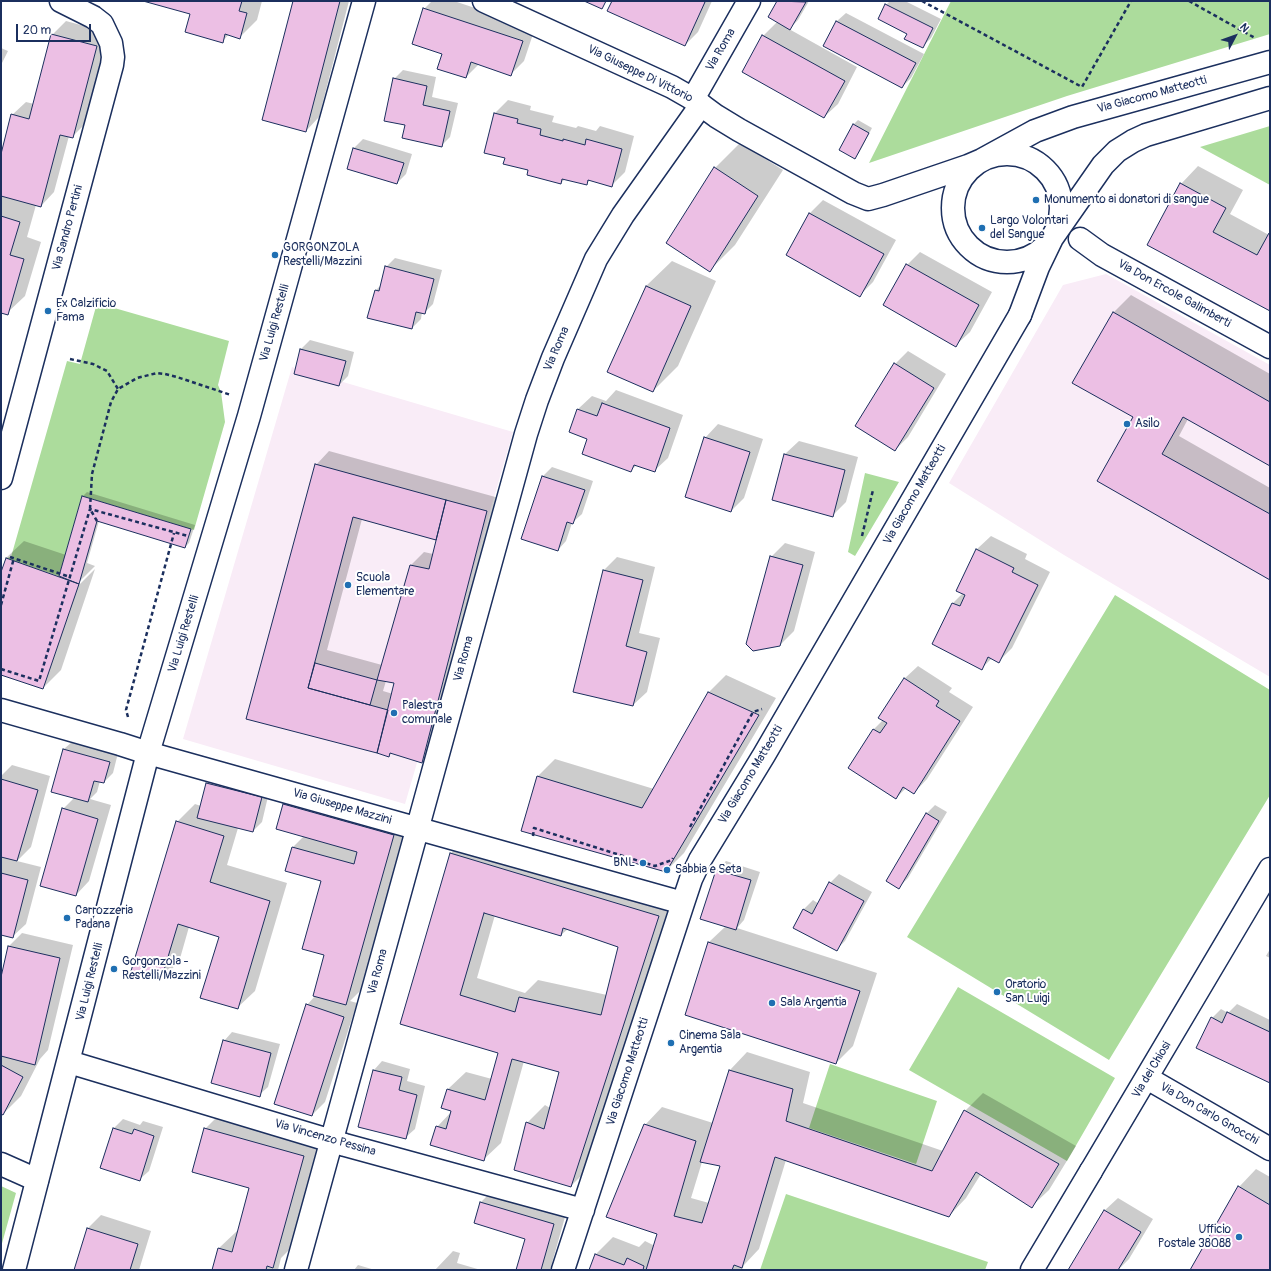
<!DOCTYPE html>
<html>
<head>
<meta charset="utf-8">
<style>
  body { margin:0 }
  #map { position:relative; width:1271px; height:1271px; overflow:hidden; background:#fff; font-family:Pangolin,sans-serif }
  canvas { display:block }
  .frame { position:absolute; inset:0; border:2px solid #1b2f5e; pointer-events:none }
  .north { position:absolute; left:1215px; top:16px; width:40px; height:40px; -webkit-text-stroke:3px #fff; paint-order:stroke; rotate:49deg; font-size:11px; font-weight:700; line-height:16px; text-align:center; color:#1b2f5e }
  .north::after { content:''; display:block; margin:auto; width:14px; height:18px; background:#1b2f5e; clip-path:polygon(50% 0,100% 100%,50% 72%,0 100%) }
  .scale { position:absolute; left:16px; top:24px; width:75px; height:18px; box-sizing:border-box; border:2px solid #1b2f5e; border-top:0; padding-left:5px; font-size:12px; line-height:14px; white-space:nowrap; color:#1b2f5e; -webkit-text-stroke:3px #fff; paint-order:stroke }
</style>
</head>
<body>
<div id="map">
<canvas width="1271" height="1271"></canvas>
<div class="frame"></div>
<div class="north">N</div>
<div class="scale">20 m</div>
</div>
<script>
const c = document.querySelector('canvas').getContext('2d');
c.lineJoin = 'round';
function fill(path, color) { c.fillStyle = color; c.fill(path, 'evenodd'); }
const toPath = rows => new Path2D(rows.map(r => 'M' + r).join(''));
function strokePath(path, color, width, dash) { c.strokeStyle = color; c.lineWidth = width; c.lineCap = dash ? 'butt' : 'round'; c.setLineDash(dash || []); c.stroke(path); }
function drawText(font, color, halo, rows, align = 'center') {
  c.font = font + ' Pangolin,sans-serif'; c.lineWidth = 4; c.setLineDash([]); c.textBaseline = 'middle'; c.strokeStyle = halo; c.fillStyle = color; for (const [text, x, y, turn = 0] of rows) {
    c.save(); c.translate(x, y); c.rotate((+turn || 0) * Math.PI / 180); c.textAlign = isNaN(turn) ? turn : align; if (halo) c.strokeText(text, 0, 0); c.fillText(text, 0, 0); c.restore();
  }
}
fill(toPath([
  [1106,274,1270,365,1270,677,1064,555,949,483,1063,285],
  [292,367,513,432,405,804,183,739]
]), '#f9ecf7');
fill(toPath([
  [951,1,1270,1,1270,34,1067,96,869,163],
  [1270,126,1270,185,1200,147],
  [97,303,229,341,218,385,221,392,225,422,194,530,82,496,59,576,6,558,11,557,67,361,80,364],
  [865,473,899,482,855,556,848,552],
  [1115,595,1270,690,1270,795,1109,1060,907,937],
  [958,987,1115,1078,1067,1161,909,1070],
  [830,1064,937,1101,916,1164,809,1128],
  [1,1186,16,1193,1,1247],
  [786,1194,988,1262,985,1270,760,1270]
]), '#acdc9c');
fill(toPath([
  [147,1,262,1,257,20,240,37,229,34,223,41,191,14],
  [294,1,349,1,319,117,306,131],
  [432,1,454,1,535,28,524,61,511,74,479,64,466,77,443,53,424,9],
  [613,1,712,1,698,32,685,45],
  [778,1,809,1,798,20,789,29,857,67,838,104,824,117,763,36,777,22,769,17],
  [890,1,905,1,941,19,931,38,922,47,908,34,886,5],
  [846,13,924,54,911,78,902,87,824,45,837,21],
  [66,21,110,33,86,123,72,137,69,136,54,192,41,206,36,205,27,237,41,242,25,296,7,313,1,312,1,157,12,115,26,102,34,104,52,35],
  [1,48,8,51,1,65],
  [403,70,436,77,432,97,458,103,450,137,441,146,406,124,394,79],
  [508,100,531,106,530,110,554,116,552,122,576,128,578,126,596,131,600,126,634,136,625,172,611,186,590,180,586,184,565,179,561,183,529,170,506,157,485,152,495,113],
  [858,120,872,128,859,153,854,157,854,124],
  [363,139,412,154,406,174,397,183,348,168,354,148],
  [740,143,783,170,735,245,710,270,715,168],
  [1198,166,1243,190,1230,214,1269,235,1270,233,1270,310,1148,245,1181,184],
  [823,200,896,240,873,282,860,295,787,255,810,213],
  [920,252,992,292,970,332,956,345,907,265],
  [395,258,442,270,433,304,424,313,422,312,421,319,412,328,375,291,381,285,386,267],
  [672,261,716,281,678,366,653,391,646,286],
  [1131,295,1270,374,1270,465,1188,419,1179,436,1270,488,1270,579,1098,481,1135,417,1113,313],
  [310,340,354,352,348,376,339,385,295,373,301,349],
  [908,351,946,374,908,437,895,450,895,364],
  [616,390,683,415,668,458,654,471,637,465,630,471,589,438,578,409,592,396,606,401],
  [718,424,763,439,744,498,731,511,705,438],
  [799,441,858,457,846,502,832,516,773,499,785,454],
  [329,451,499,498,435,748,422,762,392,752,389,755,247,718,316,465],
  [362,519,438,540,433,554,424,552,411,565,382,665,327,650],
  [386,681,395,682,393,694,383,691],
  [552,467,593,481,582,514,572,523,566,541,558,550,523,538,543,476],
  [87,492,195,525,189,543,185,547,99,521,87,563,95,566,78,583,78,586,95,569,61,670,43,688,1,674,1,575,6,558,24,541,66,555,83,496],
  [991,536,1027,554,1025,559,1050,572,1012,648,999,661,992,658,982,668,933,644,953,603,963,593,957,590,977,549],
  [785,543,815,552,794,631,780,645,771,557],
  [617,557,655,567,639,633,660,638,647,692,633,705,604,570],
  [918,666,952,688,949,692,973,707,927,779,914,793,906,788,896,798,850,768,874,729,883,720,904,679],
  [726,675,776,698,684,853,666,871,537,777,555,759,654,789,708,693],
  [73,741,118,753,113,773,104,782,100,781,97,792,90,799,111,805,89,881,76,895,63,809,75,797,64,749],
  [12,765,50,776,31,847,17,861,41,867,26,924,12,937,1,934,1,776],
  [216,774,270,788,262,822,253,831,238,828,227,865,287,883,255,991,237,1008,220,936,189,927,179,962,161,979,177,822,195,804,201,806,207,783],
  [301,787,411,818,364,987,350,1001,357,1003,325,1102,312,1115,307,1005,315,996,325,954,322,881,293,847,304,836,284,804],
  [935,805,947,812,908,878,899,887,926,814],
  [468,836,676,899,588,1169,571,1186,527,1123,545,1105,550,1108,560,1071,524,1061,501,1143,483,1160,437,1127,453,1110,448,1089,466,1072,492,1079,500,1053,401,1024,451,853],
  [495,915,561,935,568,929,619,947,607,995,538,980,525,993,477,978],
  [726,861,760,872,744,920,737,928,877,973,853,1046,836,1063,709,942,726,926,702,919,717,870],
  [839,874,872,892,845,941,836,950,794,928,804,909,813,900,819,904,830,883],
  [22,933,73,945,48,1050,40,1059,21,1096,3,1114,1,1113,1,981,9,946],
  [1270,949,1270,958,1266,956],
  [1237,1004,1270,1020,1270,1082,1212,1018,1221,1009,1228,1013],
  [232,1032,280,1044,268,1087,259,1095,224,1041],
  [747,1052,810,1072,803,1103,943,1151,965,1111,983,1093,1076,1146,1049,1190,1031,1207,981,1174,966,1198,949,1216,786,1160,759,1249,744,1265,742,1270,590,1270,596,1254,613,1237,639,1247,645,1241,655,1246,659,1234,645,1125,662,1107,713,1123,730,1070],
  [702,1162,721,1166,709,1203,691,1198],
  [382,1061,410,1069,407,1081,425,1086,415,1129,406,1137,360,1126,374,1070],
  [223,1111,321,1138,290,1249,281,1258,278,1270,213,1270,219,1248,237,1231,239,1231,251,1187,205,1129],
  [123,1119,140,1125,143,1121,163,1127,149,1171,140,1179,102,1167,114,1128],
  [1256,1169,1270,1177,1270,1270,1191,1270,1239,1187],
  [494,1189,567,1210,550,1270,517,1270,526,1238,481,1202],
  [1118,1198,1153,1219,1129,1259,1118,1270,1069,1270,1104,1211],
  [101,1215,151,1231,139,1270,75,1270,88,1228],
  [453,1251,460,1253,457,1263,481,1270,435,1270],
  [358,1265,375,1270,354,1270]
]), '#0003');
const building = toPath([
  [143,1,242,1,239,11,247,13,240,39,225,34,223,43,185,32,190,14,143,1],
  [293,1,340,1,306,132,262,120,293,1],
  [584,1,606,1,602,9,584,1],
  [612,1,703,1,705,2,685,46,607,11,612,1],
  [777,1,806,2,790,30,768,17,777,1],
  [885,4,933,28,923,48,904,39,907,34,878,19,885,4],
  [423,8,523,41,511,76,471,62,466,78,437,69,442,54,412,44,423,8],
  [836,21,916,63,902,88,823,46,836,21],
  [51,34,97,46,73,138,60,135,41,207,1,196,1,154,11,114,29,119,51,34],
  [762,35,845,81,824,118,742,72,762,35],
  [393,78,427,86,423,105,450,111,442,147,402,138,405,125,384,121,393,78],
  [494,113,518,119,517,123,541,129,540,135,563,141,563,139,585,145,586,139,622,149,612,187,588,180,587,185,562,179,561,184,527,175,528,170,503,164,505,158,484,153,494,113],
  [853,124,869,133,855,159,839,150,853,124],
  [353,148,404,163,397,184,347,169,353,148],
  [714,167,758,196,710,272,666,243,714,167],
  [1180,183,1226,208,1213,232,1257,255,1269,233,1270,233,1270,311,1147,245,1180,183],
  [809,213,884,254,860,297,786,255,809,213],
  [1,216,20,222,10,255,24,259,8,315,1,313,1,216],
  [906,264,979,305,956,347,883,305,906,264],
  [385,266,434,279,425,314,416,312,412,329,367,318,375,290,379,291,385,266],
  [646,286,691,306,653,392,607,372,646,286],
  [1113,312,1270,402,1270,466,1183,417,1162,454,1270,514,1270,580,1097,481,1133,417,1072,383,1113,312],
  [300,349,346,361,339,386,294,374,300,349],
  [894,363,934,388,895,451,855,426,894,363],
  [602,403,670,428,655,472,634,465,631,472,582,454,587,439,569,432,577,409,597,416,602,403],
  [704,437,750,452,731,512,685,497,704,437],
  [784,454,845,470,833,517,772,500,784,454],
  [315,464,446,500,436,540,353,517,308,688,388,710,377,753,246,719,315,464],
  [542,476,585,490,573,524,567,522,558,551,521,539,542,476],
  [82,496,191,529,185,548,97,521,79,584,59,576,82,496],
  [446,500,487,511,422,763,390,753,389,757,377,753,394,683,377,680,410,565,429,569,446,500],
  [976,549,1014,568,1012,572,1038,585,999,663,988,657,982,670,932,644,952,603,960,606,965,595,956,591,976,549],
  [770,556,803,565,780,646,753,651,746,644,770,556],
  [6,558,79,584,43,689,1,675,1,572,6,558],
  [603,570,643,580,626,646,647,652,633,706,573,692,603,570],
  [315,663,377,680,370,705,308,688,315,663],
  [904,678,939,701,936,706,960,721,914,794,903,787,896,799,848,768,873,729,880,733,887,723,878,718,904,678],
  [708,692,759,715,666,872,521,831,537,776,642,808,708,692],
  [63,749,110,762,104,783,94,781,88,802,51,792,63,749],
  [1,779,38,790,17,861,1,857,1,779],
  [206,783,262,797,253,832,197,818,206,783],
  [283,804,394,835,346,1005,313,996,324,955,302,949,321,881,285,871,292,847,354,864,357,852,276,829,283,804],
  [62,808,98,819,76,896,40,886,62,808],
  [926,813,939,821,899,889,886,881,926,813],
  [176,821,224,836,210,882,270,901,238,1009,200,998,219,937,178,924,161,980,131,971,176,821],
  [450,853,659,916,571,1187,514,1170,526,1122,544,1129,559,1072,512,1059,484,1161,430,1145,436,1126,446,1129,451,1111,441,1108,447,1089,485,1100,498,1053,400,1024,450,853],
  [484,913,561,936,563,928,618,947,601,1015,519,997,515,1012,460,995,484,913],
  [716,870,751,880,736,930,700,919,716,870],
  [1,873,28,880,13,938,1,935,1,873],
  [829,882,864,901,837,951,793,928,803,909,812,914,829,882],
  [708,942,860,991,836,1064,685,1015,708,942],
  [8,946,60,958,35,1065,1,1056,1,977,8,946],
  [306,1004,344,1017,312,1116,274,1104,306,1004],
  [1227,1012,1270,1032,1270,1083,1196,1048,1211,1017,1222,1023,1227,1012],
  [223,1040,271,1053,260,1097,211,1083,223,1040],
  [1,1065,23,1077,3,1115,1,1114,1,1065],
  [373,1070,402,1077,399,1090,417,1095,406,1139,358,1127,373,1070],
  [729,1070,793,1089,786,1121,932,1171,964,1110,1059,1164,1032,1208,976,1172,949,1217,775,1157,742,1268,734,1265,732,1270,646,1270,657,1234,606,1217,644,1124,696,1141,674,1216,702,1223,720,1166,700,1162,729,1070],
  [113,1128,132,1134,134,1129,154,1136,140,1181,100,1168,113,1128],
  [204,1128,304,1156,273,1268,267,1266,266,1270,212,1270,218,1248,232,1252,249,1188,192,1172,204,1128],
  [1238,1186,1270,1205,1270,1270,1190,1270,1238,1186],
  [480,1202,554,1224,541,1270,516,1270,525,1239,474,1223,480,1202],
  [1104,1210,1141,1232,1118,1270,1068,1270,1104,1210],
  [87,1228,138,1244,130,1270,74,1270,87,1228],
  [595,1254,624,1265,627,1258,644,1266,643,1270,589,1270,595,1254]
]);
fill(building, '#ecbfe4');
strokePath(building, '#1b2f5e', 1);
const pedestrian = toPath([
  [1080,239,1102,255,1270,347],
  [1032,1270,1091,1171]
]);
const minor = toPath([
  [693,99,749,1],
  [1,478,112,65,113,57,111,43,102,24,93,17,61,1],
  [1,710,120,744,148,753,683,903],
  [69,1062,345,1145,583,1210],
  [1147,1078,1270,1149],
  [1,1164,37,1180],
  [1091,1171,1270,869],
  [296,1270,526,434,537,400,553,358,596,259,623,215,701,105],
  [563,1270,683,903,691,879,700,860,764,755,1020,315]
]);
const tertiary = toPath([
  [484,1,672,87,693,99,716,116,739,130,853,193,868,199,883,195,968,166,982,160,1035,131,1073,117,1270,62],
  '953 208a54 54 0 1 1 108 0a54 54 0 1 1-108 0Z',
  [1020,315,1038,267,1052,238,1103,165,1117,151,1133,141,1146,135,1270,98],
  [14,1270,148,753,249,416,364,1]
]);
strokePath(pedestrian, '#1b2f5e', 25);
strokePath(minor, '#1b2f5e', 25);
strokePath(tertiary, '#1b2f5e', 25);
strokePath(toPath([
  [922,1,1082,87,1131,1],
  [1189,1,1255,38],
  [70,359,93,364,107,371,118,389],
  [97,521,90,509,92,474,111,402,118,389,137,378,157,373,165,374,177,377,231,395],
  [862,536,873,490],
  [10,557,70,577],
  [1,605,14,558],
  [1,669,39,681,90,509,188,536],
  [128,717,126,710,174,533],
  [690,827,753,712,762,709],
  [533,836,534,828,655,866,672,860,673,858]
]), '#1b2f5e', 2.5, [4, 3]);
strokePath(pedestrian, '#fff', 22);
strokePath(minor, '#fff', 22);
strokePath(tertiary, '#fff', 22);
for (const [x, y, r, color] of [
  [1036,200,4,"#1f6fb2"],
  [982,228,4,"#1f6fb2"],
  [275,255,4,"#1f6fb2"],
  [48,311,4,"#1f6fb2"],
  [1127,424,4,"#1f6fb2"],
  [348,585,4,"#1f6fb2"],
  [394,713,4,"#1f6fb2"],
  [643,863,4,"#1f6fb2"],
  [667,870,4,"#1f6fb2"],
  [67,918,4,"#1f6fb2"],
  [114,969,4,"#1f6fb2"],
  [997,992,4,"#1f6fb2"],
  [772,1003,4,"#1f6fb2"],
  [671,1043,4,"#1f6fb2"],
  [1239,1237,4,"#1f6fb2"]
]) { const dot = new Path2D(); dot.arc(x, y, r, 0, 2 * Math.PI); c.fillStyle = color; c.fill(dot); strokePath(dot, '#fff', 1.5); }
drawText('12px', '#1b2f5e', '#fff', [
  ["Via Roma",721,50,-60],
  ["Via Giuseppe Di Vittorio",640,74,26],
  ["Via Giacomo Matteotti",1152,95,-15],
  ["Via Sandro Pertini",68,228,-75],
  ["Via Don Ercole Galimberti",1174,294,29],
  ["Via Luigi Restelli",275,323,-74],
  ["Via Roma",557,349,-67],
  ["Via Giacomo Matteotti",915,495,-60],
  ["Via Luigi Restelli",184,634,-73],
  ["Via Roma",464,659,-75],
  ["Via Giacomo Matteotti",751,775,-59],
  ["Via Giuseppe Mazzini",342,807,16],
  ["Via Roma",378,972,-75],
  ["Via Luigi Restelli",90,982,-76],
  ["Via dei Chiosi",1152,1070,-59],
  ["Via Giacomo Matteotti",628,1072,-72],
  ["Via Don Carlo Gnocchi",1209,1114,30],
  ["Via Vincenzo Pessina",325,1138,16]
]);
drawText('12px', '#1b2f5e', '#fff', [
  ["Monumento ai donatori di sangue",1044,200],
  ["Largo Volontari",990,221],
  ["del Sangue",990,235],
  ["GORGONZOLA",283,248],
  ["Restelli/Mazzini",283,262],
  ["Ex Calzificio",56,304],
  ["Fama",56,318],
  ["Asilo",1135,424],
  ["Scuola",356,578],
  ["Elementare",356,592],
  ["Palestra",402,706],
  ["comunale",402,720],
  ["BNL",635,863,"right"],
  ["Sabbia e Seta",675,870],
  ["Carrozzeria",75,911],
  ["Padana",75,925],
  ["Gorgonzola -",122,962],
  ["Restelli/Mazzini",122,976],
  ["Oratorio",1005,985],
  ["San Luigi",1005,999],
  ["Sala Argentia",780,1003],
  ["Cinema Sala",679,1036],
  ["Argentia",679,1050],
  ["Ufficio",1231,1230,"right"],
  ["Postale 38088",1231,1244,"right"]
], 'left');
</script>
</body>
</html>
